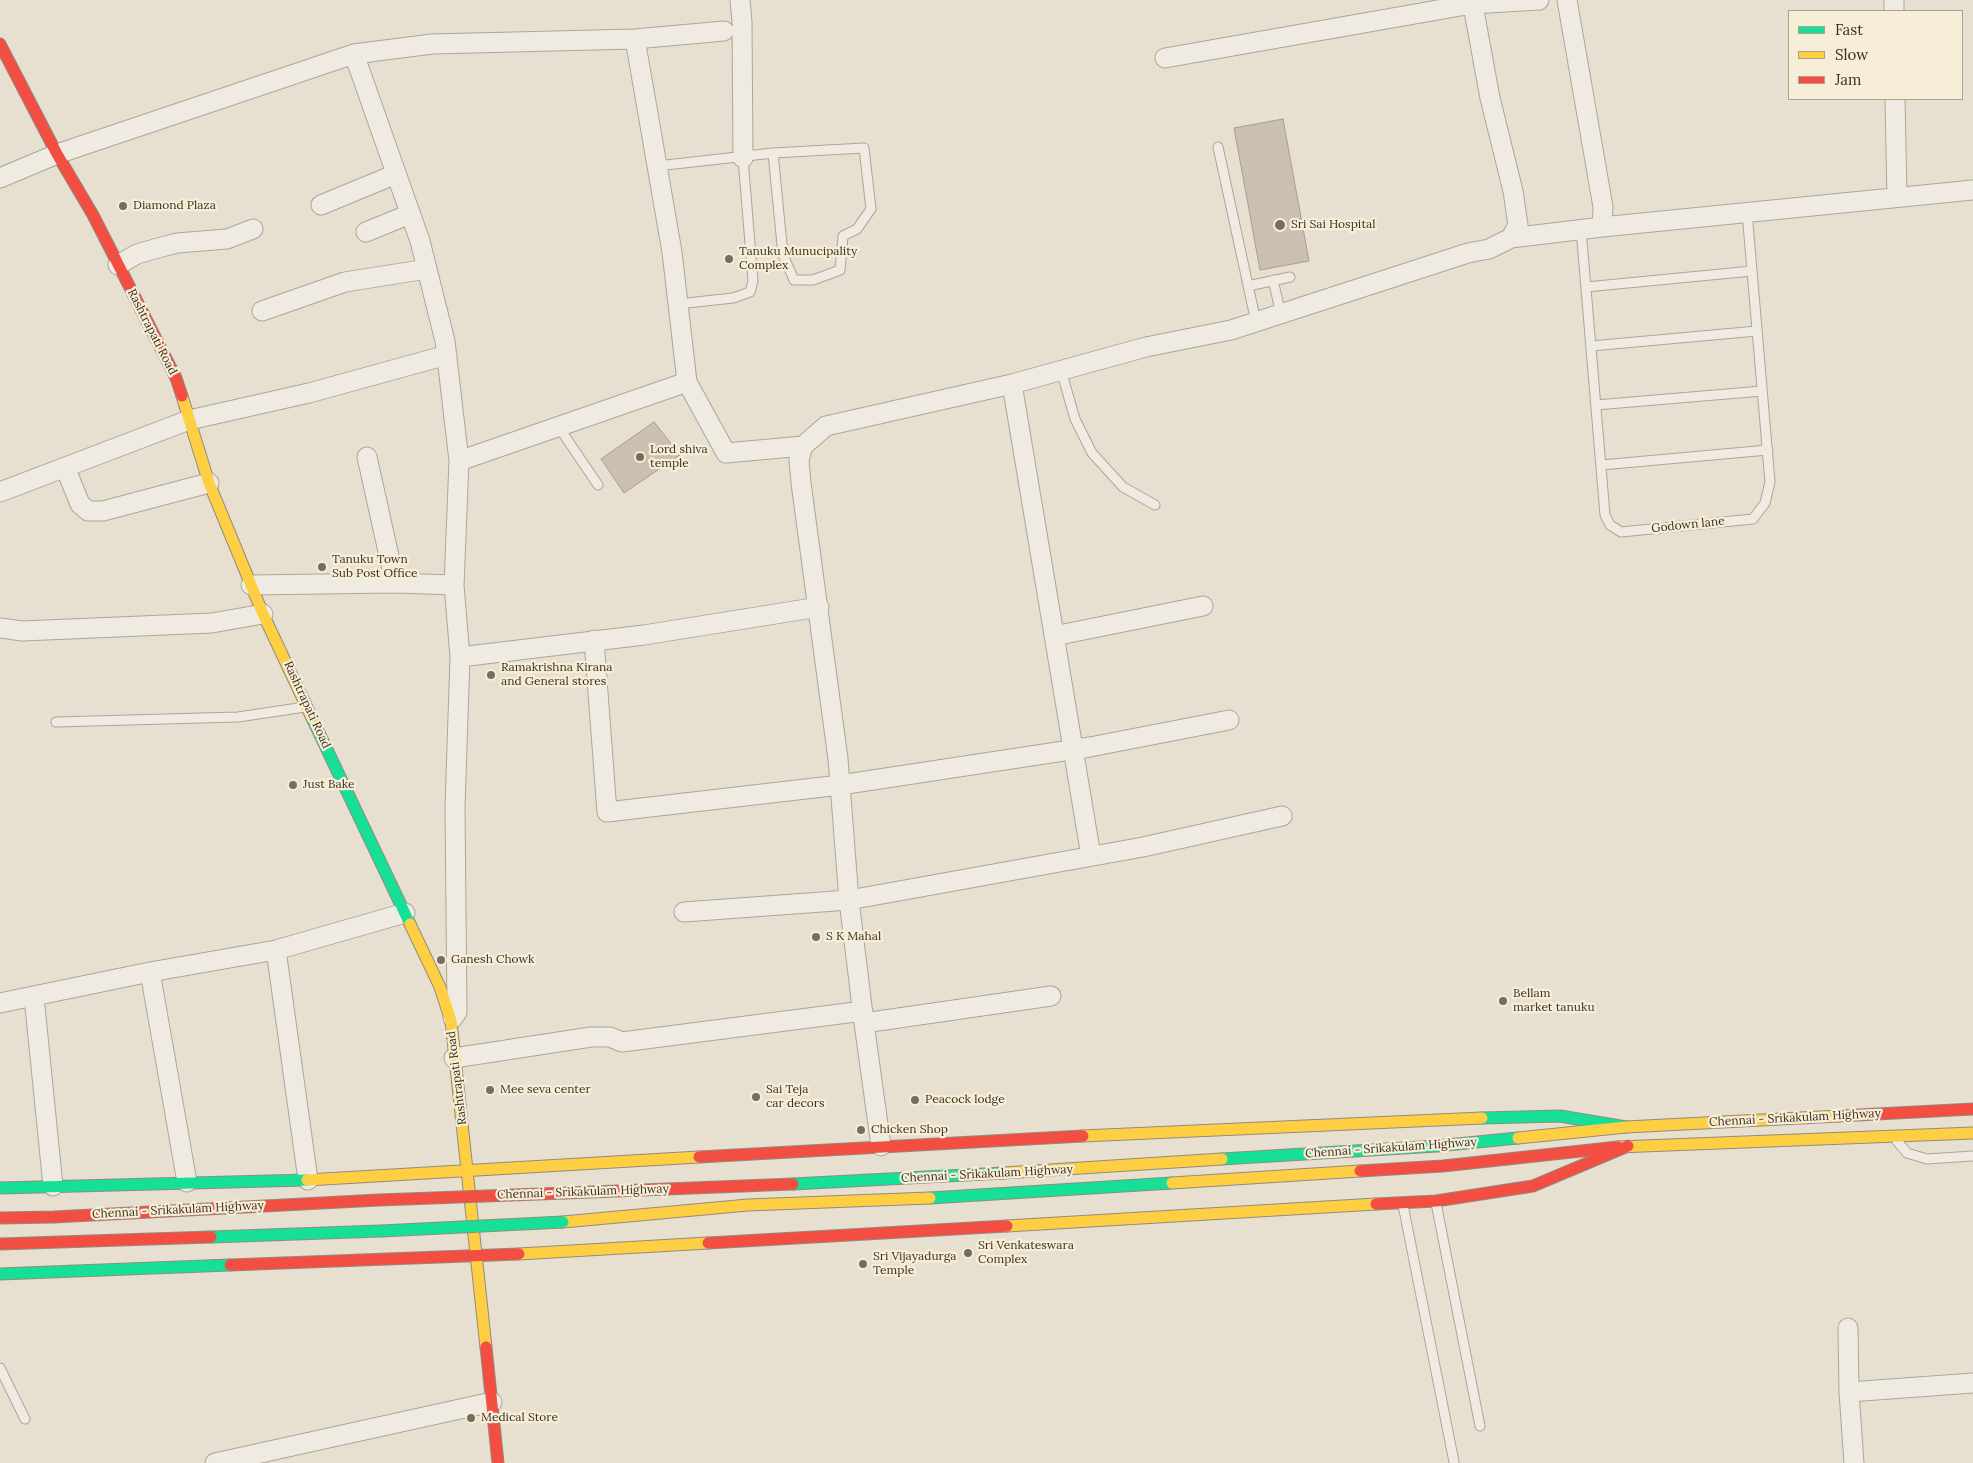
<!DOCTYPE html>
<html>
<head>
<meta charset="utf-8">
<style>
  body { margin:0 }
  #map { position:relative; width:1973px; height:1463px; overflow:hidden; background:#e7e0d1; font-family:Lora,serif }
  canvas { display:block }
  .legend { position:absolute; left:1788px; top:10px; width:175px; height:90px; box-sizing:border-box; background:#f7eed8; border:1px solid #ada18e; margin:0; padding:6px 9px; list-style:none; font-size:15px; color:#3d2e20 }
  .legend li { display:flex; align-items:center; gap:10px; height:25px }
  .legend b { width:25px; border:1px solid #ada18e }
</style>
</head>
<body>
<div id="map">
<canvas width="1973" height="1463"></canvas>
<ul class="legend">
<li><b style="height:6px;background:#16e098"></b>Fast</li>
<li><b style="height:6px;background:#ffcf43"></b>Slow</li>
<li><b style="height:6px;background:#f24e42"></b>Jam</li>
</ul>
</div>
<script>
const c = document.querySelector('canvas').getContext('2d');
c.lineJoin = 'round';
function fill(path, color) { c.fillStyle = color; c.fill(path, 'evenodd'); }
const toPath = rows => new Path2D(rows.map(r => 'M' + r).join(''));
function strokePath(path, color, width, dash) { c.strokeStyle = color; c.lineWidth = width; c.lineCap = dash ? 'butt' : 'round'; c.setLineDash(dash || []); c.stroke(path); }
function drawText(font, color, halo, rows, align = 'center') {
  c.font = font + ' Lora,serif'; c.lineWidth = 4.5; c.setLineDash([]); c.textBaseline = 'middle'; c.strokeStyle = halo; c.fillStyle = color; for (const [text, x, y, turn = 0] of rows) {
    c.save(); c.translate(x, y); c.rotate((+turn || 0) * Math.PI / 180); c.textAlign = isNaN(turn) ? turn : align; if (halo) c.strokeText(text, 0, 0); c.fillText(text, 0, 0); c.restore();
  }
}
const building = toPath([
  [1283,119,1309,261,1260,270,1234,128,1283,119],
  [654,422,680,455,624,493,601,459,654,422]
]);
fill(building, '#cbbfb2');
strokePath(building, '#a89c90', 1);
const lane = toPath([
  [1218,147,1256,322],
  [657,166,773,153,864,148,871,209,857,229,843,236,840,270,813,280,794,280,783,255,773,153],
  [1581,229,1605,515,1610,525,1621,532,1753,519,1765,503,1770,482,1747,212],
  [1273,280,1281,314],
  [1248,286,1290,277],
  [1586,287,1752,271],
  [678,304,733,298,750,292,753,281,743,158],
  [1591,346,1757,331],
  [1061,370,1075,419,1092,453,1123,487,1155,505],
  [1596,405,1762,391],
  [558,426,598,485],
  [1601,465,1768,450],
  [56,722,238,717,305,707],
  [1897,1141,1907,1153,1927,1159,1973,1156],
  [1436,1203,1480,1426],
  [1403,1205,1454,1462],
  [0,1368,25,1419]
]);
const street = toPath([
  [740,0,742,22,743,158],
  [1567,0,1603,207,1602,227],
  [1894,0,1894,11],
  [635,39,672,252,687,382,726,453,803,446],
  [354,54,420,241,445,341,459,461,454,585,460,657,455,807,457,1012,453,1018],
  [1165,58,1472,4,1539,0],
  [1895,99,1897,197],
  [0,178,57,154,354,54,432,44,635,39,724,31],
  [321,205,396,174],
  [366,232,410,214],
  [1511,238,1602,227,1973,190],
  [118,265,137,254,158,248,177,243,227,239,253,229],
  [262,311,345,282,427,269],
  [1012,384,1091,856],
  [367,457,395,583],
  [459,461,687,382],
  [65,467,80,504,88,511,103,511,209,483],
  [0,492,189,420,309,393,447,355],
  [251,585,395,583,454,585],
  [0,628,22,631,212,623,263,614],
  [1054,636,1203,606],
  [594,640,607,812,840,785,1090,747,1229,720],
  [460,657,644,635,819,607],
  [684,912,849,900,1143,847,1282,816],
  [276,950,308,1180],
  [150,972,187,1182],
  [34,997,53,1186],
  [0,1003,150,972,276,950,405,913],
  [864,1023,1051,996],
  [454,1058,591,1037,610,1037,622,1042,863,1011],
  [881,1146,864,1023,849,900,838,759,801,483,799,460,803,446,826,426,1012,384,1146,347,1231,330,1468,253,1489,249,1511,238,1518,225,1513,191,1490,98,1472,0],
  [1848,1328,1849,1392],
  [215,1463,492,1402],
  [1854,1463,1849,1392,1973,1383]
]);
const fast = toPath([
  [312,718,410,924],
  [1482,1118,1560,1116,1626,1127],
  [1222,1159,1437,1146,1518,1138],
  [793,1184,1003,1173],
  [0,1188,307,1180],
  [930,1198,1172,1183],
  [211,1237,381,1231],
  [0,1274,230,1265]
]);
const slow = toPath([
  [182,396,209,483,263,614,312,718],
  [410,924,440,987,451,1021,486,1347],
  [1083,1136,1482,1118],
  [1518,1138,1626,1127,1839,1116],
  [1618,1147,1973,1133],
  [1003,1173,1222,1159],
  [307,1180,699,1157],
  [1172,1183,1360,1171],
  [563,1222,748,1205,930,1198],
  [1007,1226,1376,1204],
  [519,1254,708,1243]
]);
const jam = toPath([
  [0,44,57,154,93,215,176,378,182,396],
  [1839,1116,1973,1109],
  [699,1157,1083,1136],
  [1360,1171,1443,1166,1618,1147],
  [566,1193,793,1184],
  [1376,1204,1436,1201,1533,1186,1628,1146],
  [0,1218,54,1217,379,1200],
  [708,1243,1007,1226],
  [0,1244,211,1237],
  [230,1265,519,1254],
  [486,1347,498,1463]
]);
strokePath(lane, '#ada599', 11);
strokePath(street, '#ada599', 21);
strokePath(fast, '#928b80', 13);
strokePath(slow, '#928b80', 13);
strokePath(jam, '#928b80', 13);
strokePath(lane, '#efebe3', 9);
strokePath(street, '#efebe3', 19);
strokePath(fast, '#16e098', 11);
strokePath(slow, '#ffcf43', 11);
strokePath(jam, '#f24e42', 11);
const fastBridge = toPath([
  [381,1231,563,1222]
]);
const jamBridge = toPath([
  [379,1200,566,1193]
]);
strokePath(fastBridge, '#928b80', 13, []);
strokePath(jamBridge, '#928b80', 13, []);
strokePath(fastBridge, '#16e098', 11);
strokePath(jamBridge, '#f24e42', 11);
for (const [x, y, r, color] of [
  [123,206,5,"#786c5e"],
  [1280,225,6,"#786c5e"],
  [729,259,5,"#786c5e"],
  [640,457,5,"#786c5e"],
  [322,567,5,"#786c5e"],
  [491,675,5,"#786c5e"],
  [293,785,5,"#786c5e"],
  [816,937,5,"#786c5e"],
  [441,960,5,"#786c5e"],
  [1503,1001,5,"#786c5e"],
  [490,1090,5,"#786c5e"],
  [756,1097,5,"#786c5e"],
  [915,1100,5,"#786c5e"],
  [861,1130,5,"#786c5e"],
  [968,1253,5,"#786c5e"],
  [863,1264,5,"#786c5e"],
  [471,1418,5,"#786c5e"]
]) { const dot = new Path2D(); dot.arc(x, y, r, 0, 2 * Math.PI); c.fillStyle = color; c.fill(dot); strokePath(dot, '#f7eed8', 2); }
drawText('12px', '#3d2e20', '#f7eed8', [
  ["Diamond Plaza",133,206],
  ["Sri Sai Hospital",1291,225],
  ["Tanuku Munucipality",739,252],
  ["Complex",739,266],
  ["Lord shiva",650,450],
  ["temple",650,464],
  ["Tanuku Town",332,560],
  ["Sub Post Office",332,574],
  ["Ramakrishna Kirana",501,668],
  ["and General stores",501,682],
  ["Just Bake",303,785],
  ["S K Mahal",826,937],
  ["Ganesh Chowk",451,960],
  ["Bellam",1513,994],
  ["market tanuku",1513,1008],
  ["Mee seva center",500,1090],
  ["Sai Teja",766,1090],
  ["car decors",766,1104],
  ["Peacock lodge",925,1100],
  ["Chicken Shop",871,1130],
  ["Sri Venkateswara",978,1246],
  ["Complex",978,1260],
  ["Sri Vijayadurga",873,1257],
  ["Temple",873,1271],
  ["Medical Store",481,1418]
], 'left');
drawText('12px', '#3d2e20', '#f7eed8', [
  ["Rashtrapati Road",152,332,63],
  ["Godown lane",1688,525,-6],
  ["Rashtrapati Road",307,705,65],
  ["Rashtrapati Road",457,1078,-97],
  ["Chennai - Srikakulam Highway",1795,1118,-3],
  ["Chennai - Srikakulam Highway",1391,1148,-4],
  ["Chennai - Srikakulam Highway",987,1174,-3],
  ["Chennai - Srikakulam Highway",583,1192,-2],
  ["Chennai - Srikakulam Highway",178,1210,-3]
]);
</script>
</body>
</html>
